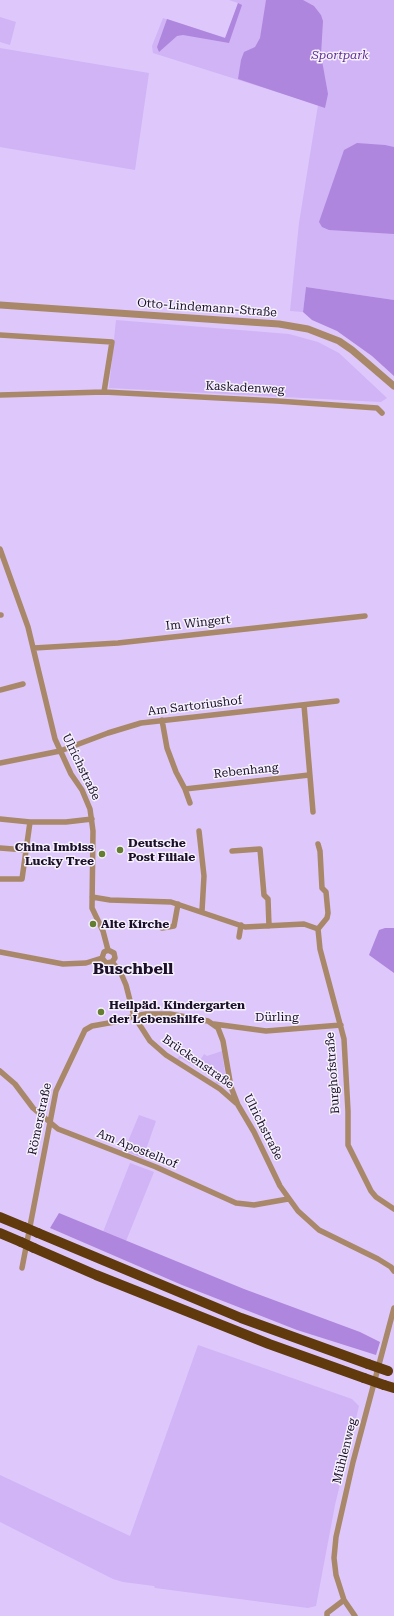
<!DOCTYPE html>
<html>
<head>
<meta charset="utf-8">
<style>
  body { margin:0 }
  canvas { display:block; background:#ddc7fb }
</style>
</head>
<body>
<canvas width="394" height="1616"></canvas>
<script>
const c = document.querySelector('canvas').getContext('2d');
c.lineJoin = 'round';
function fill(path, color) { c.fillStyle = color; c.fill(path, 'evenodd'); }
const toPath = rows => new Path2D(rows.map(r => 'M' + r).join(''));
function strokePath(path, color, width, dash) { c.strokeStyle = color; c.lineWidth = width; c.lineCap = dash ? 'butt' : 'round'; c.setLineDash(dash || []); c.stroke(path); }
function drawText(font, color, halo, rows, align = 'center') {
  c.font = font + ' "Roboto Serif",serif'; c.lineWidth = 3; c.setLineDash([]); c.textBaseline = 'middle'; c.strokeStyle = halo; c.fillStyle = color; for (const [text, x, y, turn = 0] of rows) {
    c.save(); c.translate(x, y); c.rotate((+turn || 0) * Math.PI / 180); c.textAlign = isNaN(turn) ? turn : align; if (halo) c.strokeText(text, 0, 0); c.fillText(text, 0, 0); c.restore();
  }
}
fill(toPath([
  [229,0,394,0,394,300,306,287,303,312,290,311,299,223,318,105,153,53,152,46,163,18,226,38,238,3],
  [0,17,16,22,10,45,0,42],
  [0,48,149,73,135,170,0,147],
  [116,320,289,334,318,342,339,353,387,398,381,402,109,388],
  [184,1050,199,1062,204,1054,207,1056,222,1051,226,1081,223,1084,217,1084,215,1082,218,1080,181,1058,179,1060,177,1059],
  [139,1115,156,1121,143,1158,124,1151],
  [130,1163,154,1172,126,1241,103,1232],
  [198,1345,352,1399,359,1406,335,1505,316,1606,308,1608,155,1588,154,1586,123,1582,113,1579,0,1522,0,1475,130,1536]
]), '#d1b4f6');
fill(toPath([
  [266,0,303,0,314,6,321,15,323,21,321,55,328,94,325,108,238,79,241,60,244,52,255,47,260,38],
  [238,3,242,5,229,43,183,35,177,36,159,52,157,47,167,19,225,38],
  [357,143,385,145,394,147,394,234,329,230,322,227,319,222,344,150],
  [306,287,394,300,394,376,372,356,337,331,312,320,303,312],
  [385,928,394,928,394,973,369,955,379,930],
  [59,1213,244,1289,360,1332,380,1342,376,1355,297,1330,182,1285,50,1228]
]), '#af86dd');
strokePath(toPath([
  [0,335,112,342,104,392],
  [0,395,104,392,277,401,377,408,382,413],
  [0,549,28,627,55,739,71,774,82,790,90,809,93,831,92,908,103,931,108,950],
  [0,615,1,615],
  [34,648,118,643,365,616],
  [0,690,23,684],
  [304,705,313,812],
  [162,720,167,748,176,772,185,789,309,775],
  [0,763,60,751,108,733,141,723,337,701],
  [185,789,190,803],
  [0,819,30,822],
  [199,831,204,876,202,911],
  [318,844,320,851,322,888,326,892,328,913,327,918,318,929],
  [0,848,26,850],
  [232,851,260,849,264,895,268,899,269,926],
  [0,879,22,879,30,822,66,822,92,819],
  [92,897,110,900,171,902,245,927,304,924,318,929,320,949,344,1039,348,1111,348,1145,371,1191,376,1197,394,1209],
  [162,928,174,926,178,904],
  [239,937,241,925],
  [108,950,114,953,115,958,112,962],
  [0,952,63,964,86,963,102,958],
  [102,958,106,963,112,962],
  [102,958,104,952,108,950],
  [112,962,120,971,126,985,134,1016,150,1041,166,1055,220,1089,236,1103],
  [214,1024,266,1031,341,1025],
  [0,1071,15,1084,33,1108,58,1129,156,1167,236,1203,254,1205,288,1199],
  [22,1268,56,1091,85,1030,92,1026,120,1021,134,1016,146,1014,170,1014,208,1021,218,1028,223,1041,231,1087,238,1105,254,1132,280,1186,298,1211,319,1230,378,1259,391,1267,394,1271],
  [327,1616,327,1613,344,1600],
  [355,1616,344,1600,336,1575,334,1558,336,1537,353,1462,394,1308]
]), '#a88869', 5.5);
strokePath(toPath([
  [0,305,279,324,308,329,339,341,352,350,394,386]
]), '#a88869', 7);
strokePath(toPath([
  [0,1217,24,1227],
  [0,1233,21,1242],
  [38,1233,241,1318,368,1364],
  [34,1248,96,1275,269,1344,364,1378],
  [384,1385,394,1388]
]), '#60390d', 10);
strokePath(toPath([
  [24,1227,38,1233],
  [21,1242,34,1248],
  [368,1364,388,1371],
  [364,1378,384,1385]
]), '#60390d', 10);
for (const [x, y, r, color] of [
  [120,850,4,"#647d2f"],
  [102,854,4,"#647d2f"],
  [93,924,4,"#647d2f"],
  [101,1012,4,"#647d2f"]
]) { const dot = new Path2D(); dot.arc(x, y, r, 0, 2 * Math.PI); c.fillStyle = color; c.fill(dot); strokePath(dot, '#f6f1fe', 1.5); }
drawText('italic 12px', '#632e93', '#f6f1fe', [
  ["Sportpark",340,55]
]);
drawText('12px', '#1b1027', '#f6f1fe', [
  ["Otto-Lindemann-Straße",207,308,4],
  ["Kaskadenweg",245,388,3],
  ["Im Wingert",198,623,-6],
  ["Am Sartoriushof",195,706,-7],
  ["Ulrichstraße",81,767,64],
  ["Rebenhang",246,771,-6],
  ["Dürling",277,1017],
  ["Brückenstraße",198,1062,35],
  ["Burghofstraße",333,1073,-94],
  ["Römerstraße",40,1119,-78],
  ["Ulrichstraße",263,1127,63],
  ["Am Apostelhof",137,1149,22],
  ["Mühlenweg",345,1451,-76]
]);
drawText('bold 12px', '#1b1027', '#f6f1fe', [
  ["Deutsche",128,843],
  ["Post Filiale",128,857],
  ["China Imbiss",94,847,"right"],
  ["Lucky Tree",94,861,"right"],
  ["Alte Kirche",101,924],
  ["Heilpäd. Kindergarten",109,1005],
  ["der Lebenshilfe",109,1019]
], 'left');
drawText('bold 16px', '#1b1027', '#f6f1fe', [
  ["Buschbell",133,969]
]);
</script>
</body>
</html>
